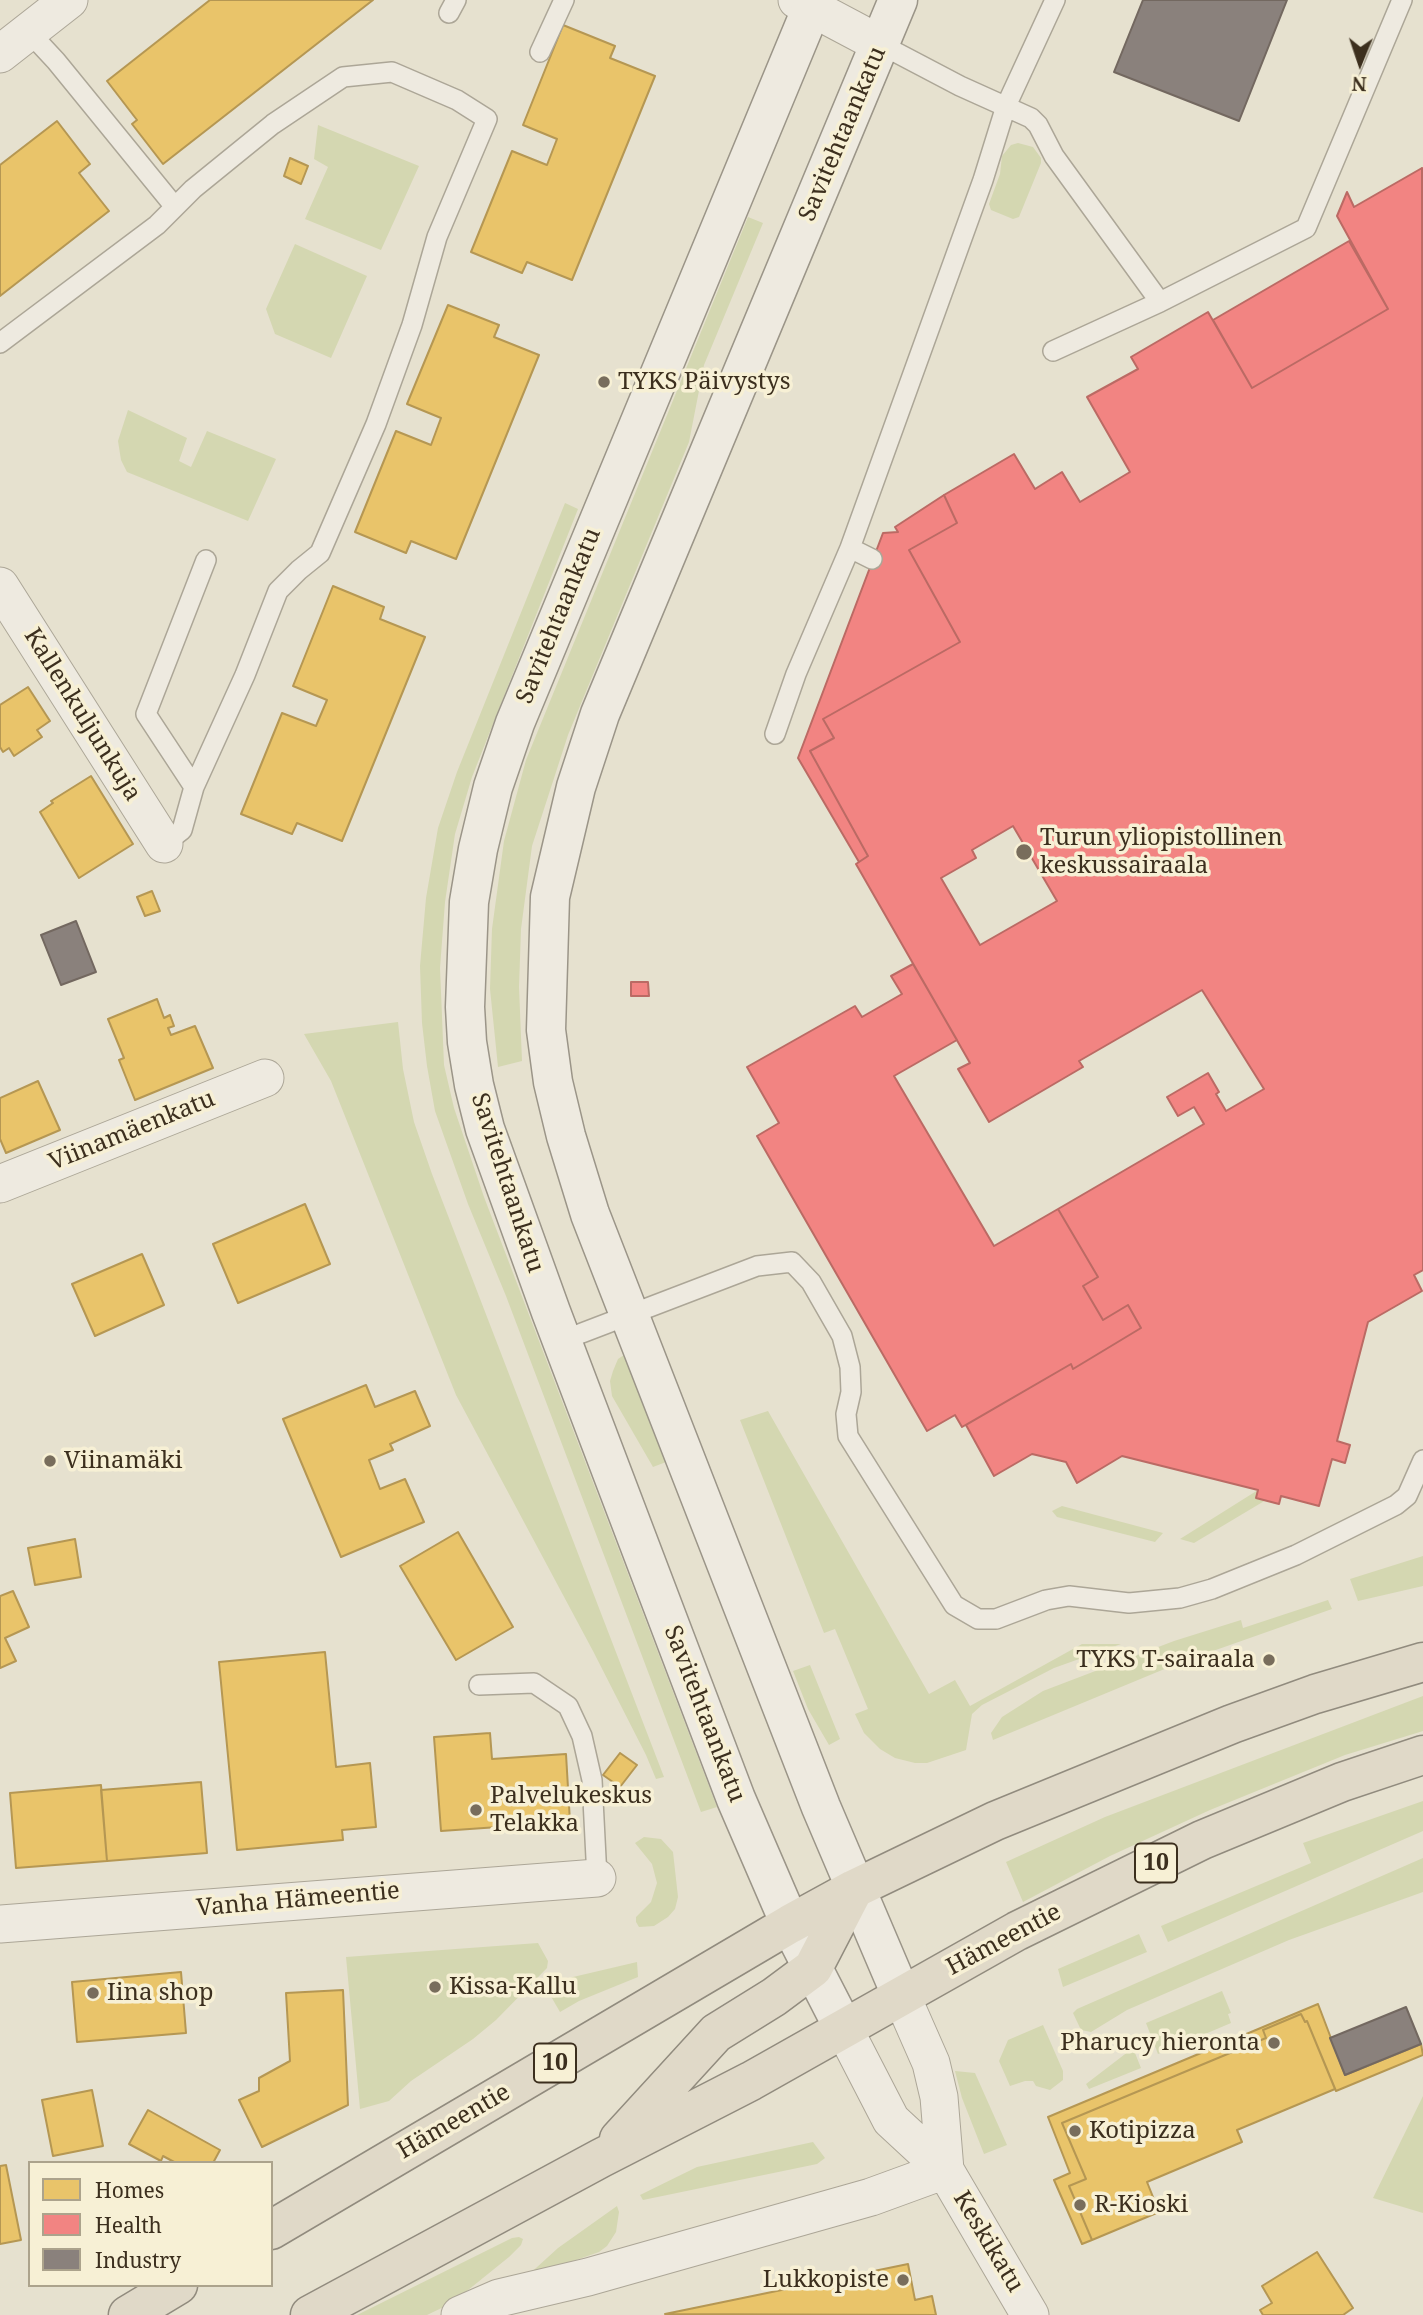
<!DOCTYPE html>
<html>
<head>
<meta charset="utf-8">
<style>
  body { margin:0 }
  #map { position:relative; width:1423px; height:2315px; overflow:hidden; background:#e6e1cf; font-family:"Noto Serif",serif }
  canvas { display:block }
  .legend { position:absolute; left:28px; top:2161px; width:245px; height:126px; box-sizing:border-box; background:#f7f0d5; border:2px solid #aca38c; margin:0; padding:9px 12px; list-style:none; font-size:21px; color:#3c2f1e }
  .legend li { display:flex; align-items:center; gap:14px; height:35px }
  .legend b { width:35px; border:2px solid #aca38c }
  .north { position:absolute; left:1325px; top:28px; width:70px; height:70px; -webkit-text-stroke:5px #f7f0d5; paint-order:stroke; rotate:182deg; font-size:19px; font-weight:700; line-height:28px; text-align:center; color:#3c2f1e }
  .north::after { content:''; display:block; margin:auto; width:24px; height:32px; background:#3c2f1e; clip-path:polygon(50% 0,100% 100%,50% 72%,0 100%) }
</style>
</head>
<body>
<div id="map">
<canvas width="1423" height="2315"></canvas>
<ul class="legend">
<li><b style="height:19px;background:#e9c46a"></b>Homes</li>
<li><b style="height:19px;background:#f28482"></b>Health</li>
<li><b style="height:19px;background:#8a817c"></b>Industry</li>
</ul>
<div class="north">N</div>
</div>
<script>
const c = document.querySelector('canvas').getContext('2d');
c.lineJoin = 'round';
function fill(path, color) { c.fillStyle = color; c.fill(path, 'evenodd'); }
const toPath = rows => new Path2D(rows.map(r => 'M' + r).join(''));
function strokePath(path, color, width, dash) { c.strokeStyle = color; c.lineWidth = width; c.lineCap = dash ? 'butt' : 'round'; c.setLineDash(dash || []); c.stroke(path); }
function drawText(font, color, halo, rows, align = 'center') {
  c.font = font + ' "Noto Serif",serif'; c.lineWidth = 7; c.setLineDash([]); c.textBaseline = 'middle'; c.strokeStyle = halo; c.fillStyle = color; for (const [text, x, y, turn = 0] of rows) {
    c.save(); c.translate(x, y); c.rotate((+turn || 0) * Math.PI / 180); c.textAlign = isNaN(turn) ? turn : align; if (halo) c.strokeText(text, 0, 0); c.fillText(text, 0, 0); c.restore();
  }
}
fill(toPath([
  [318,125,419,166,381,250,305,219,328,167,314,159],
  [1018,143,1033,147,1041,158,1041,163,1019,217,1013,219,991,210,989,204,1000,174,1002,156,1011,145],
  [748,217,763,223,704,365,689,442,568,735,532,846,521,929,519,987,522,1061,498,1067,490,989,492,929,504,841,526,760],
  [295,244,367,276,331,358,275,334,266,309],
  [128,410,187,438,179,461,191,467,207,431,276,459,248,521,127,472,121,460,118,441],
  [565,503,578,509,472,777,455,834,445,902,440,968,444,1065,454,1108,484,1197,717,1807,701,1812,506,1296,468,1204,435,1111,427,1066,422,1023,420,966,426,898,438,828,457,772],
  [398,1022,403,1069,414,1122,432,1174,664,1777,656,1779,646,1755,593,1651,456,1395,331,1081,304,1034],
  [624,1355,666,1462,653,1467,612,1396,610,1381,613,1371,618,1359],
  [768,1411,929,1694,955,1680,970,1706,1082,1644,1121,1644,1054,1668,982,1705,972,1714,966,1750,927,1763,915,1763,895,1758,880,1749,864,1733,855,1714,868,1709,835,1629,824,1633,740,1420],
  [1258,1490,1266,1500,1194,1543,1180,1539],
  [1062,1506,1163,1533,1155,1542,1057,1517,1052,1511],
  [1423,1556,1423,1586,1358,1601,1350,1579],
  [1328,1600,1332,1609,1179,1663,993,1740,991,1733,1002,1717,1043,1691,1174,1641,1241,1620,1243,1628],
  [810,1665,840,1739,829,1745,808,1709,793,1671],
  [1423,1696,1423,1731,1345,1755,1210,1810,1110,1856,1023,1902,1006,1862,1105,1817],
  [1423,1801,1423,1831,1168,1942,1161,1926,1311,1863,1303,1843],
  [644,1837,661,1839,673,1852,678,1897,675,1909,668,1917,654,1926,639,1927,636,1922,636,1917,651,1902,657,1883,652,1864,635,1843],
  [1423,1858,1423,1892,1289,1940,1127,2010,1091,2032,1081,2030,1073,2013,1077,2009],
  [1139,1934,1147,1952,1063,1987,1058,1969],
  [538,1943,548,1961,547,1968,496,2020,473,2039,411,2081,389,2101,360,2109,346,1957],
  [637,1962,638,1977,579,2001,560,2012,549,1993,564,1981,573,1977],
  [1222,1991,1231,2013,1228,2014,1231,2023,1158,2054,1146,2023],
  [1043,2025,1063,2071,1063,2080,1050,2090,1036,2086,1033,2081,1025,2081,1010,2086,999,2061,1008,2040],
  [1133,2048,1141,2068,1089,2089,1086,2084],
  [955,2071,975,2073,1007,2145,984,2154,962,2098],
  [1423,2096,1423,2213,1373,2198],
  [813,2142,825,2158,817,2164,643,2200,640,2195,697,2167],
  [617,2206,619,2212,616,2232,607,2246,599,2252,525,2278,558,2248],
  [519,2237,523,2239,521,2245,509,2257,452,2303,427,2315,357,2315,512,2238]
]), '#d4d7b1');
const homes = toPath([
  [210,0,373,0,163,164,132,124,137,120,107,81,210,0],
  [563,25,615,46,610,58,655,76,572,280,527,262,522,273,471,252,512,151,547,165,557,139,523,125,563,25],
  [57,121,90,164,79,173,109,211,0,296,0,165,57,121],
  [290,158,308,166,301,184,284,176,290,158],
  [448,305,499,325,494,337,539,355,456,559,411,541,406,553,355,532,396,431,431,445,441,418,407,404,448,305],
  [333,586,384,607,380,619,425,637,342,841,297,823,292,834,241,814,282,713,316,726,327,700,293,686,333,586],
  [28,687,50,721,37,730,42,737,14,756,9,748,3,752,0,747,0,705,28,687],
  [91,776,133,844,79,878,40,812,53,803,51,801,91,776],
  [152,891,160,911,145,916,137,897,152,891],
  [157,999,164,1018,170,1015,174,1026,168,1028,171,1035,195,1026,213,1068,135,1100,119,1060,124,1058,108,1019,157,999],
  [38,1081,60,1130,6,1153,0,1139,0,1098,38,1081],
  [305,1204,330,1264,238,1303,213,1244,305,1204],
  [142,1254,164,1305,95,1336,72,1284,142,1254],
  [366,1385,375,1407,415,1391,430,1426,390,1444,393,1450,369,1460,380,1489,405,1479,424,1522,341,1557,283,1419,366,1385],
  [458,1532,513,1627,456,1660,400,1566,458,1532],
  [75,1539,81,1577,35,1585,28,1548,75,1539],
  [13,1591,29,1627,5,1638,16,1661,0,1668,0,1596,13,1591],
  [325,1652,336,1767,370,1763,376,1827,342,1830,343,1840,237,1850,219,1662,325,1652],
  [490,1733,492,1759,566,1754,570,1822,441,1831,434,1737,490,1733],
  [620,1753,637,1765,620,1787,603,1775,620,1753],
  [201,1782,207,1853,107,1861,101,1790,201,1782],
  [101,1785,107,1861,16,1868,10,1793,101,1785],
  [181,1972,186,2033,77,2042,72,1982,181,1972],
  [343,1990,348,2105,262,2147,239,2100,259,2091,259,2078,290,2061,286,1993,343,1990],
  [1318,2004,1345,2075,1421,2044,1423,2055,1336,2091,1307,2021,1305,2022,1301,2014,1263,2030,1266,2038,1062,2123,1086,2179,1069,2186,1092,2240,1082,2244,1054,2180,1070,2173,1048,2117,1318,2004],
  [1301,2014,1305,2022,1307,2021,1335,2089,1237,2130,1242,2142,1147,2182,1159,2212,1092,2240,1069,2186,1086,2179,1062,2123,1266,2038,1263,2030,1301,2014],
  [92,2090,103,2146,53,2156,42,2100,92,2090],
  [148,2110,220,2150,213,2163,176,2163,163,2156,161,2161,129,2144,148,2110],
  [6,2165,21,2240,0,2244,0,2166,6,2165],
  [1317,2252,1353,2308,1343,2315,1263,2315,1260,2310,1272,2303,1262,2286,1317,2252],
  [908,2264,915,2300,932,2296,936,2315,665,2314,908,2264]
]);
fill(homes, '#e9c46a');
strokePath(homes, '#b59753', 2);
const health = toPath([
  [1422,168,1423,1270,1414,1275,1422,1291,1368,1322,1337,1441,1350,1445,1345,1463,1332,1459,1319,1506,1281,1496,1279,1504,1256,1498,1258,1490,1122,1456,1077,1483,1066,1462,1032,1454,994,1476,966,1425,1071,1364,1073,1369,1141,1328,1128,1305,1103,1320,1083,1286,1098,1277,1058,1209,1204,1124,1194,1107,1178,1116,1167,1097,1208,1073,1219,1092,1216,1094,1226,1111,1264,1089,1202,990,1079,1061,1083,1067,989,1122,958,1069,970,1063,856,864,868,856,810,751,834,738,823,719,960,642,909,550,957,523,944,495,1014,454,1035,489,1062,472,1080,502,1130,472,1087,397,1138,369,1131,357,1208,312,1252,388,1388,309,1337,216,1347,192,1354,207,1422,168],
  [1013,826,1057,901,980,945,941,878,976,858,972,850,1013,826],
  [1349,241,1388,309,1252,388,1213,320,1349,241],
  [944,495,957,523,909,550,960,642,823,719,834,738,810,751,868,856,859,862,798,758,883,533,898,532,895,527,944,495],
  [913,964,957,1040,894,1076,994,1246,1058,1209,1098,1277,1083,1286,1103,1320,1128,1305,1141,1328,1073,1369,1071,1364,962,1427,955,1415,927,1431,757,1136,779,1123,747,1067,855,1006,862,1017,902,994,891,976,913,964],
  [631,982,648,982,649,996,631,996,631,982]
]);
fill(health, '#f28482');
strokePath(health, '#bb6a64', 2);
const industry = toPath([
  [1143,0,1287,0,1239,121,1114,72,1143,0],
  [76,921,96,972,61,985,41,935,76,921],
  [1406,2007,1421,2044,1345,2075,1330,2038,1406,2007]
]);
fill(industry, '#8a817c');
strokePath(industry, '#736860', 2);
const service = toPath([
  [449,13,456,0],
  [29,32,56,61,175,207],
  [880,44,960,86,1031,118,1038,125,1054,156,1160,302],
  [540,52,564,0],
  [0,343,157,225,193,189,273,124,343,77,392,72,457,100,487,119,437,237,412,325,376,424,320,553,299,570,278,591,245,675,194,787,182,830,164,844],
  [1053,351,1160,302,1306,228,1402,0],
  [850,548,872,559],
  [775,734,796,674,850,548,983,180,1006,106,1055,0],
  [194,787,146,714,206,560],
  [561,1341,757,1266,792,1262,811,1282,842,1336,850,1367,851,1392,846,1414,848,1436,954,1605,978,1619,996,1619,1046,1600,1069,1596,1129,1603,1180,1598,1212,1589,1296,1555,1396,1505,1407,1496,1423,1460],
  [479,1685,534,1683,568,1706,582,1736,592,1780,597,1878]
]);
const minor = toPath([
  [797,0,880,44],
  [0,54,69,0],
  [0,586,164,844],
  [0,1184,265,1078],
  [0,1924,597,1878],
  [902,1997,931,2063,939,2097,945,2170],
  [844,2029,891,2120,945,2170,1030,2315],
  [460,2315,499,2298,588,2277,871,2197,945,2170]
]);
const secondary = toPath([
  [815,0,515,723,493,787,478,849,469,902,465,1007,467,1042,474,1085,485,1129,551,1312,736,1799,790,1924,844,2029],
  [898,0,600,714,576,787,550,897,546,1030,553,1082,566,1136,590,1214,821,1807,902,1997]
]);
const trunk = toPath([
  [619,2139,716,2033,774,1997,813,1968,854,1889],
  [271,2230,790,1924,854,1889,995,1821,1232,1724,1315,1694,1423,1662],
  [128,2315,178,2285],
  [310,2315,601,2158,751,2081,1017,1931,1202,1840,1342,1782,1423,1755]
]);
strokePath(service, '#aca697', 22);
strokePath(minor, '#aca697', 39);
strokePath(secondary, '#9b9588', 41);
strokePath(trunk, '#918b7e', 41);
strokePath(service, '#eeeae0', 19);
strokePath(minor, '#eeeae0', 37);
strokePath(secondary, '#eeeae0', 38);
strokePath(trunk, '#e0d9c8', 38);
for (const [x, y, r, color] of [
  [604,382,7,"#786d5c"],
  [1024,852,9,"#786d5c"],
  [50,1461,7,"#786d5c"],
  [1269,1660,7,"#786d5c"],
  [476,1810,7,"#786d5c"],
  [435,1987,7,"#786d5c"],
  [93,1993,7,"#786d5c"],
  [1274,2043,7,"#786d5c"],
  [1075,2131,7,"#786d5c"],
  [1080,2205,7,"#786d5c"],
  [903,2280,7,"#786d5c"]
]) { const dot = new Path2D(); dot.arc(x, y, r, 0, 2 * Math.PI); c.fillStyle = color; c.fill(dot); strokePath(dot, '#f7f0d5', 2.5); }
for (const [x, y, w] of [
  [1156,1863,42],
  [555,2063,42]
]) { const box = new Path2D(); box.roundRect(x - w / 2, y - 19.5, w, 39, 5); c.fillStyle = '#f7f0d5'; c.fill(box); strokePath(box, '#3c2f1e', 2); }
drawText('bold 23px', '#3c2f1e', null, [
  ["10",1156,1863],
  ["10",555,2063]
]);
drawText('24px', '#3c2f1e', '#f7f0d5', [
  ["Savitehtaankatu",843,134,-67],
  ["Savitehtaankatu",559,616,-68],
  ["Kallenkuljunkuja",82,715,58],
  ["Viinamäenkatu",132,1131,-22],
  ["Savitehtaankatu",507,1183,72],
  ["Savitehtaankatu",704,1714,69],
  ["Vanha Hämeentie",298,1900,-5],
  ["Hämeentie",1004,1940,-28],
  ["Hämeentie",454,2122,-30],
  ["Keskikatu",988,2242,59]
]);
drawText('24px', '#3c2f1e', '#f7f0d5', [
  ["TYKS Päivystys",618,382],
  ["Turun yliopistollinen",1040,838],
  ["keskussairaala",1040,866],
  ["Viinamäki",64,1461],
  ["TYKS T-sairaala",1255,1660,"right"],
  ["Palvelukeskus",490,1796],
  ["Telakka",490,1824],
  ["Kissa-Kallu",449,1987],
  ["Iina shop",107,1993],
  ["Pharucy hieronta",1260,2043,"right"],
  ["Kotipizza",1089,2131],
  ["R-Kioski",1094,2205],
  ["Lukkopiste",889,2280,"right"]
], 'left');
</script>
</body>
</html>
